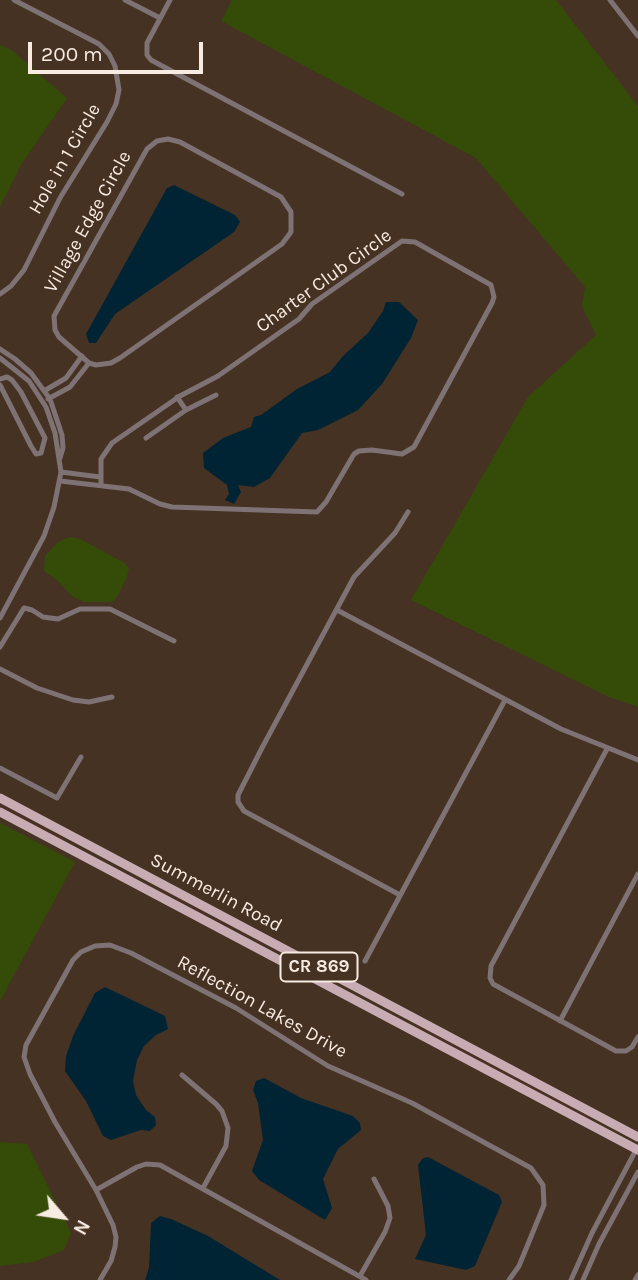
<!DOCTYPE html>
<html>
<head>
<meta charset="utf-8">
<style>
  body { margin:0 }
  #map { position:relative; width:638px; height:1280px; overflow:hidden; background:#463223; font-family:Karla,sans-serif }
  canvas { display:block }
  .north { position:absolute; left:28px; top:1182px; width:70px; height:70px; -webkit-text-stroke:5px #463223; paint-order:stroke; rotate:119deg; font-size:19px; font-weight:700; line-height:28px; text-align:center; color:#f8ebe2 }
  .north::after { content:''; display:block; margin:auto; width:24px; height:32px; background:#f8ebe2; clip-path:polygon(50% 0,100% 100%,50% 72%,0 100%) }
  .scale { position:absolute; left:28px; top:42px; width:175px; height:32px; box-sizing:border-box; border:4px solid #f8ebe2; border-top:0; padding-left:9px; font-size:21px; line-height:24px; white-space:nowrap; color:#f8ebe2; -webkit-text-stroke:5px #463223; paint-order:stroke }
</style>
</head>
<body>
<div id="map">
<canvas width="638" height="1280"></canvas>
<div class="north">N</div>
<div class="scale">200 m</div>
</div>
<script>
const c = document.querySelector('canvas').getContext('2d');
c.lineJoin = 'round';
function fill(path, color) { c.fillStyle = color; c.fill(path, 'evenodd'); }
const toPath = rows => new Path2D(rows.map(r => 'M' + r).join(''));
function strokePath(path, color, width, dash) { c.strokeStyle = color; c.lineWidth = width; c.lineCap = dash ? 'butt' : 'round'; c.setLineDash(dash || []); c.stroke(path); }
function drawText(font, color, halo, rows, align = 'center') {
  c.font = font + ' Karla,sans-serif'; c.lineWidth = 7; c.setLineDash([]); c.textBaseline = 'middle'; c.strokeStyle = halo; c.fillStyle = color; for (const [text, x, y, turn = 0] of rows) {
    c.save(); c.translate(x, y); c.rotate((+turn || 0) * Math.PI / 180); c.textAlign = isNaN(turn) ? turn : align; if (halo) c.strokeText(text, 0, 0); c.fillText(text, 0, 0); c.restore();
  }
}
fill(toPath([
  [232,0,556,0,638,106,638,707,609,697,411,600,528,397,596,335,582,306,585,287,476,158,221,21],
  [0,45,10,49,67,98,21,165,0,207],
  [69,537,80,539,123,562,129,568,127,577,117,597,112,602,83,602,72,596,58,581,44,571,45,556,57,543],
  [0,823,75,862,0,1001],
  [0,1142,27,1144,71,1233,64,1250,33,1262,0,1266]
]), '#344c08');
fill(toPath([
  [174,185,235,215,240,222,234,232,115,314,96,343,89,343,86,334,167,188],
  [386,302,399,302,418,320,411,338,382,384,358,410,318,430,302,433,270,478,254,487,238,485,241,492,234,504,225,500,229,494,227,485,204,468,203,453,223,438,251,427,254,417,261,415,297,389,330,372,343,356,368,333,383,311],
  [105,987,165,1016,168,1029,156,1035,144,1046,137,1060,133,1081,136,1095,146,1110,155,1117,156,1125,150,1131,141,1130,111,1140,103,1136,86,1101,65,1071,66,1056,73,1036,95,993],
  [264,1078,301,1098,353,1116,360,1123,361,1130,338,1149,323,1179,332,1208,325,1220,259,1180,252,1171,263,1140,258,1103,253,1090,256,1081],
  [428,1157,499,1195,502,1202,475,1266,466,1270,415,1259,426,1235,418,1165,422,1159],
  [160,1216,171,1219,208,1236,280,1280,145,1280,149,1268,151,1223]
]), '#002433');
strokePath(toPath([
  [125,0,160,18],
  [170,0,147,43,147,55,151,60,402,194],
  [610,0,638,36],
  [168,139,180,142,281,197,291,212,291,232,282,244,120,358,111,363,96,365,89,363,59,337,55,330,54,316,147,149,157,141,168,139],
  [0,294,11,286,24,270,60,198,107,122,116,104,119,90,115,66,109,54,99,44,14,0],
  [0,349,15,359,31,373,50,399,62,435,63,448,60,458],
  [0,358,29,381,46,407,55,433,61,472,54,507,44,536,0,618],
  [0,379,7,377,12,380,21,392,45,438,41,453,36,454,31,446,0,385],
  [44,391,66,378,82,356],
  [48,399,70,387,89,363],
  [186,410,216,395],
  [146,438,186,410,177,397],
  [61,472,100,477],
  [60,481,129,489,160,504,172,507,317,512,326,502,354,454,359,451,372,450,402,454,414,447,492,303,494,297,491,285,415,242,402,241,312,304,299,319,218,376,180,396,112,443,101,459,101,485],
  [337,610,561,729,638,760],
  [0,647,24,608,32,610,43,617,58,619,80,609,110,609,174,641],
  [0,669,37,688,73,700,89,702,112,697],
  [607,749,491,966,490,978,493,984,616,1051,626,1051,632,1047,638,1037],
  [0,768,57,798,81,757],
  [400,895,244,811,238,802,238,795,263,746,354,577,395,533,408,512],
  [365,961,505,700],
  [560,1021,638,874],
  [182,1075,216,1104,222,1111,228,1128,226,1146,203,1188],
  [96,1190,137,1167,146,1164,160,1165,366,1280],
  [360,1276,385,1232,390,1218,388,1206,374,1179],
  [100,1280,111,1261,115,1247,116,1237,113,1225,96,1190,55,1122,30,1074,24,1057,26,1045,73,960,81,952,95,946,110,945,131,953,236,1008,328,1066,412,1103,531,1168,543,1185,544,1205,519,1266,509,1280],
  [571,1280,592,1233,636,1150],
  [583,1280,599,1244,638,1172],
  [635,1280,638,1275]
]), '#7f7275', 5);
strokePath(toPath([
  [0,798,638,1137],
  [0,812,638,1150]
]), '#c7acb3', 9);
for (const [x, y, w] of [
  [319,967,77]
]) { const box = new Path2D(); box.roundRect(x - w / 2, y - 14.5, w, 29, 5); c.fillStyle = '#463223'; c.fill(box); strokePath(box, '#f8ebe2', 2); }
drawText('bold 18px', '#f8ebe2', null, [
  ["CR 869",319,967]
]);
drawText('19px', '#f8ebe2', '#463223', [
  ["Hole in 1 Circle",65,159,-60],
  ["Village Edge Circle",88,222,-61],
  ["Charter Club Circle",324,281,-36],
  ["Summerlin Road",216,893,28],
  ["Reflection Lakes Drive",262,1007,29]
]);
</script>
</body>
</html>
